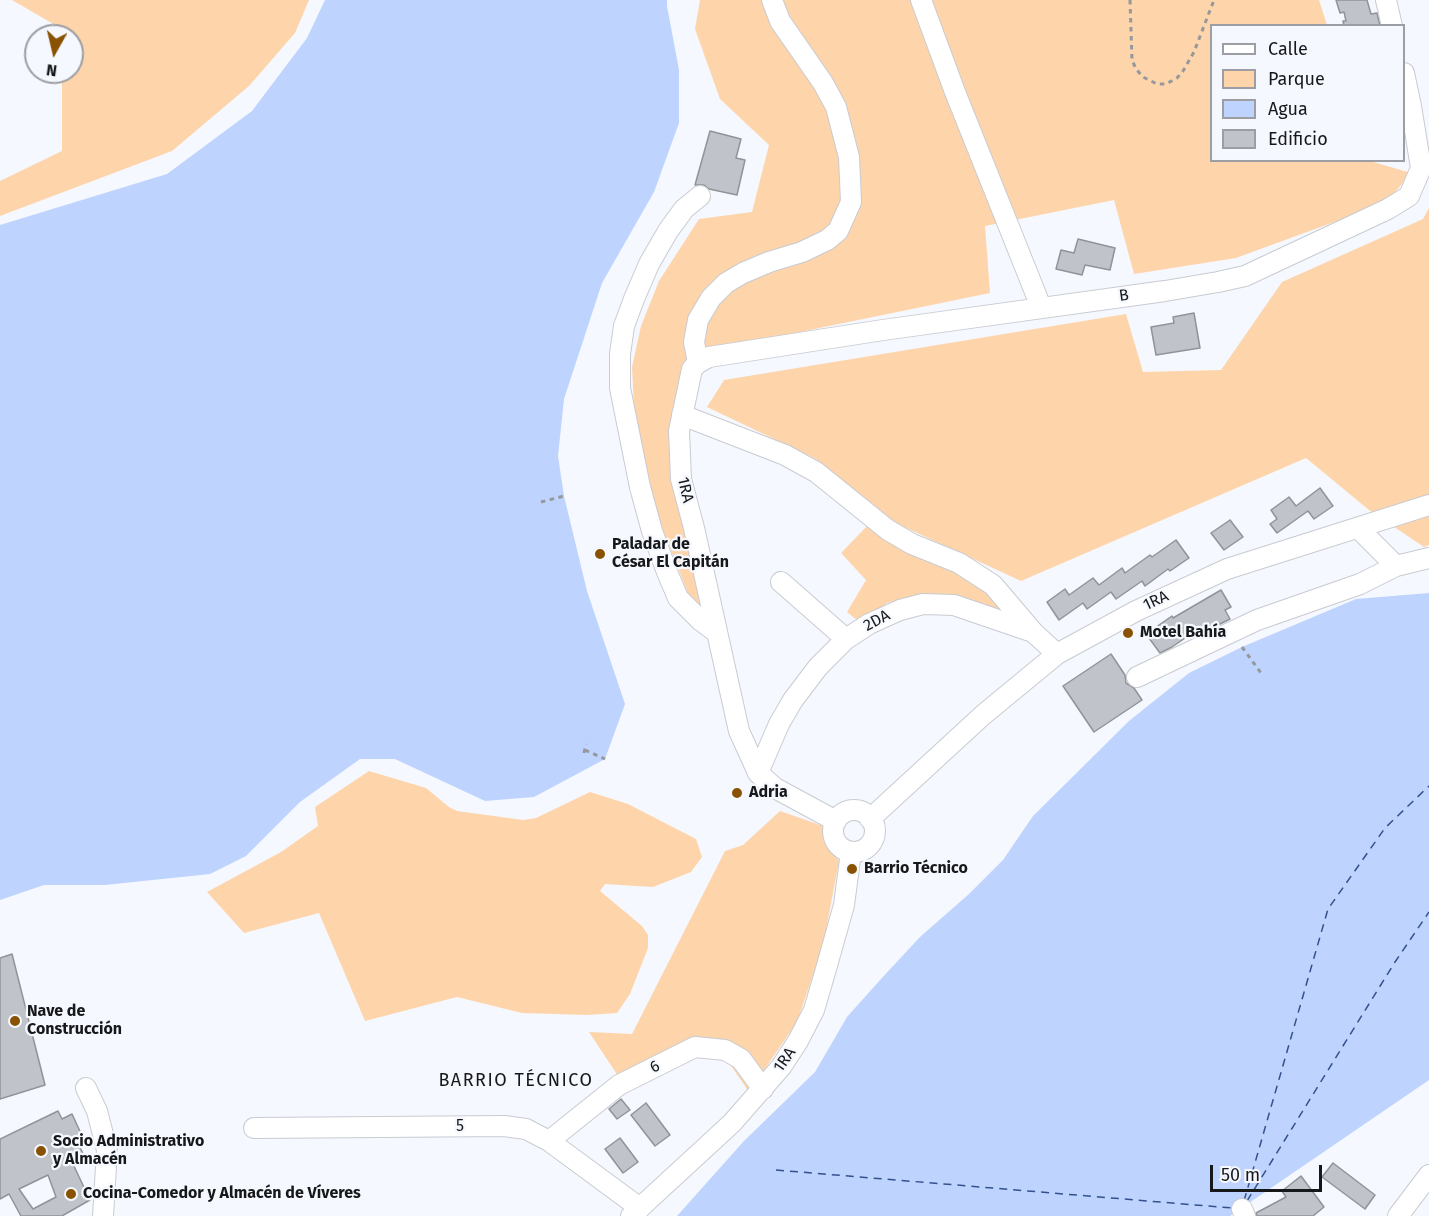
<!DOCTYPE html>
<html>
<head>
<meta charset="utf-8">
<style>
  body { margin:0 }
  #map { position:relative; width:1429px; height:1216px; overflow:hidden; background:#f5f8fe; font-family:"Fira Sans",sans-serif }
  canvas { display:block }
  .legend { position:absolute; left:1210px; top:24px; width:195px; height:138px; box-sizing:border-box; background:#f5f8fe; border:2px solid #9c9ea3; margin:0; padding:8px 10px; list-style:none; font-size:18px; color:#17181a }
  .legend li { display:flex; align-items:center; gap:12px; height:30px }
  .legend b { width:30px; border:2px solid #9c9ea3 }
  .north { position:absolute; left:24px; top:24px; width:60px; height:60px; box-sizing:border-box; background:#f5f8fe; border:2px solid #9c9ea3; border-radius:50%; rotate:188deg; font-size:16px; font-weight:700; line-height:24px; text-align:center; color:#17181a }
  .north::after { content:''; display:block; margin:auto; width:21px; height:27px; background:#895203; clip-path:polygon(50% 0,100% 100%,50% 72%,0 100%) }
  .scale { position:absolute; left:1210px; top:1165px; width:112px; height:27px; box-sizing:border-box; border:3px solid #17181a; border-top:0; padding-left:8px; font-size:18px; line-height:21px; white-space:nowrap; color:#17181a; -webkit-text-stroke:4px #f5f8fe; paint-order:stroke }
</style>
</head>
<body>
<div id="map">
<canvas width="1429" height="1216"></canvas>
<ul class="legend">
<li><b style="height:8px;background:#fff"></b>Calle</li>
<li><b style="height:16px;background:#fed4ab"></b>Parque</li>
<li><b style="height:16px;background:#bed3fd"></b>Agua</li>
<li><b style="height:16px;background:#c0c4ca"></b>Edificio</li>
</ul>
<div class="north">N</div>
<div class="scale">50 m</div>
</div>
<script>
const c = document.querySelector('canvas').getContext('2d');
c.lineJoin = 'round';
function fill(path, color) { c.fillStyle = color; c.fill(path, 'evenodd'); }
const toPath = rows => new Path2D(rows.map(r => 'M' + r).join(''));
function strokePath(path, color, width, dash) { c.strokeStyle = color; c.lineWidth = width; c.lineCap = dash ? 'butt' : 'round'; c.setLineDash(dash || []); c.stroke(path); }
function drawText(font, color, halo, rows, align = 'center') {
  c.font = font + ' "Fira Sans",sans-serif'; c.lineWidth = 4.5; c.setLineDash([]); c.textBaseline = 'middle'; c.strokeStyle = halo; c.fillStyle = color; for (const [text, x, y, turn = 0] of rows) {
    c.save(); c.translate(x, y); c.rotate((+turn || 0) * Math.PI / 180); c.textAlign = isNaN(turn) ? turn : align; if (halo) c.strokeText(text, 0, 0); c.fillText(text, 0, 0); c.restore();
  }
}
fill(toPath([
  [12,0,309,0,295,33,249,86,172,151,0,216,0,181,62,151,62,72,72,72,72,36,63,36,62,29],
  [700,0,1319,0,1327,25,1212,26,1212,160,1370,161,1411,173,1386,203,1236,258,1134,274,1114,200,985,226,990,293,717,349,679,396,703,601,698,607,691,601,657,515,645,475,635,426,632,367,641,326,659,281,699,219,752,212,769,145,720,99,695,29],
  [1429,208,1429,545,1424,547,1369,510,1306,458,1021,581,874,513,816,459,707,407,724,380,1126,314,1143,372,1221,370,1282,282,1423,219],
  [867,526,894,543,953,569,994,596,1001,609,997,613,986,610,962,597,934,594,908,597,887,603,874,613,857,620,847,612,866,580,841,553],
  [369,771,426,788,449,807,457,811,523,820,536,818,590,792,628,804,696,839,702,857,691,872,653,887,605,884,600,891,642,926,648,935,648,948,630,994,617,1013,587,1015,522,1013,457,997,365,1021,319,913,244,933,207,892,281,852,318,826,315,807],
  [780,811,823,826,825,843,839,861,823,946,797,1022,749,1092,727,1060,693,1039,622,1082,589,1032,632,1034,725,851,743,845]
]), '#fed4ab');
fill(toPath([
  [325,0,667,0,667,6,679,70,679,123,654,192,602,283,564,399,558,456,564,496,587,591,625,704,605,759,534,797,485,801,395,759,360,759,300,802,246,856,210,874,105,885,44,885,0,900,0,225,167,174,252,111,307,38],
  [1429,593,1429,1080,1230,1216,677,1216,744,1141,815,1072,847,1017,881,979,920,937,969,894,1003,860,1033,816,1129,721,1189,673,1242,647,1356,599]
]), '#bed3fd');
strokePath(toPath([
  [776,1170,1232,1208],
  [1244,1201,1328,909,1385,828,1429,786],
  [1247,1201,1395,962,1429,912]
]), '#34518f', 1.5, [8, 6]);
const building = toPath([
  [1336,0,1367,0,1371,14,1377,13,1380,26,1344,26,1343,21,1346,21,1344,12,1340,13,1336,0],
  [710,131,741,139,736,158,745,160,737,195,709,189,704,185,695,185,710,131],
  [1078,239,1115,248,1110,270,1085,265,1082,275,1056,269,1061,250,1074,253,1078,239],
  [1194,313,1200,348,1156,355,1151,327,1174,323,1173,317,1194,313],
  [1320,488,1333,506,1314,519,1308,511,1277,533,1270,524,1277,519,1271,510,1289,497,1296,506,1320,488],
  [1230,520,1243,537,1224,550,1211,533,1230,520],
  [1176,540,1189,558,1170,571,1168,569,1145,586,1142,581,1116,599,1111,592,1087,609,1083,603,1059,620,1047,602,1065,589,1069,595,1093,578,1099,585,1122,568,1125,573,1150,555,1152,557,1176,540],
  [1221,590,1231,607,1225,610,1230,619,1196,636,1194,632,1172,647,1160,653,1146,634,1172,616,1173,618,1221,590],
  [1111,654,1125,675,1126,683,1134,688,1142,700,1094,732,1063,686,1111,654],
  [12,954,45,1085,0,1099,0,958,12,954],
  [621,1099,630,1110,617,1119,609,1109,621,1099],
  [646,1103,670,1135,655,1146,631,1115,646,1103],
  [58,1111,62,1119,72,1114,84,1140,78,1143,85,1158,73,1164,90,1200,62,1216,21,1216,9,1194,0,1199,0,1139,58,1111],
  [48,1175,56,1197,33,1209,19,1189,48,1175],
  [620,1138,638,1162,623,1173,605,1149,620,1138],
  [1333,1163,1375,1195,1365,1209,1322,1177,1333,1163],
  [1301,1176,1324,1207,1313,1216,1257,1216,1256,1213,1286,1197,1282,1191,1301,1176]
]);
fill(building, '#c0c4ca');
strokePath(building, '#909499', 1.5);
const minor = toPath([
  [921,0,955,92,1041,307],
  [1386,0,1392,26],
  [700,196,684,209,668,231,649,264,634,299,624,326,620,354,620,388,640,487,652,531,667,572,678,598,701,621,716,632],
  [698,363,694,342,698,320,711,298,726,283,743,273,769,262,802,252,827,240,838,231,851,202,849,157,836,107,823,83,780,21,772,0],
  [682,415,785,455,816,472,888,530,912,544,959,563,993,585,1033,632],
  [1358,528,1396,566],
  [781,582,846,639],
  [1137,677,1257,620,1360,584,1396,566,1429,558],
  [758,773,779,724,793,700,818,667,846,639,869,624,900,610,923,604,954,605,1033,632,1057,654],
  '833 831a21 21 0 1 1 42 0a21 21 0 1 1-42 0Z',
  [870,819,983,715,1057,654,1136,611,1227,569,1429,505],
  [836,821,775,788,758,773,739,731,694,528,681,479,679,431,692,369,698,363,709,357,883,330,1165,291,1218,282,1245,276,1388,209,1409,196,1421,168,1411,106,1404,73],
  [86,1088,97,1111,107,1150,103,1216],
  [254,1128,504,1126,526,1129,549,1141,640,1208],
  [549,1141,619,1085,695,1047,725,1050,741,1059,763,1089],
  [1242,1209,1245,1216],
  [631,1216,732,1123,781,1067,798,1041,814,1010,826,969,844,905,851,852],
  [1398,1216,1429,1175]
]);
strokePath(minor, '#c8cbd1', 22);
strokePath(toPath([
  [1130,0,1132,60,1136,69,1143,77,1157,84,1166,84,1177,78,1183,71,1194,52,1214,0],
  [541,502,564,496],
  [1242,647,1261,673],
  [585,750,605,759],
  [584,753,586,744]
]), '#95989c', 3, [4.5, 4.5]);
strokePath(minor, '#fff', 20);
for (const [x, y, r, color] of [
  [600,554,6,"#895203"],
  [1128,633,6,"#895203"],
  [737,793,6,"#895203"],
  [852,869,6,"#895203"],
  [15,1021,6,"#895203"],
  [41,1151,6,"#895203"],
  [71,1194,6,"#895203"]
]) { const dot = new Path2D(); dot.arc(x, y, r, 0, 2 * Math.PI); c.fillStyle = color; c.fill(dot); strokePath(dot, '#f5f8fe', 2); }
drawText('16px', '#17181a', '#f5f8fe', [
  ["B",1124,296,-8],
  ["1RA",685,490,77],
  ["1RA",1156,601,-25],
  ["2DA",877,621,-28],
  ["1RA",785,1060,-55],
  ["6",655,1067,-27],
  ["5",460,1127]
]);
drawText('bold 16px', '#17181a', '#f5f8fe', [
  ["Paladar de",612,545],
  ["César El Capitán",612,563],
  ["Motel Bahía",1140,633],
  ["Adria",749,793],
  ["Barrio Técnico",864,869],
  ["Nave de",27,1012],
  ["Construcción",27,1030],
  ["Socio Administrativo",53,1142],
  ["y Almacén",53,1160],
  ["Cocina-Comedor y Almacén de Víveres",83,1194]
], 'left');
c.letterSpacing = '1.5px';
drawText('18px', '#17181a', '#f5f8fe', [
  ["BARRIO TÉCNICO",516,1081]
]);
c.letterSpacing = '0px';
</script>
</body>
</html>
